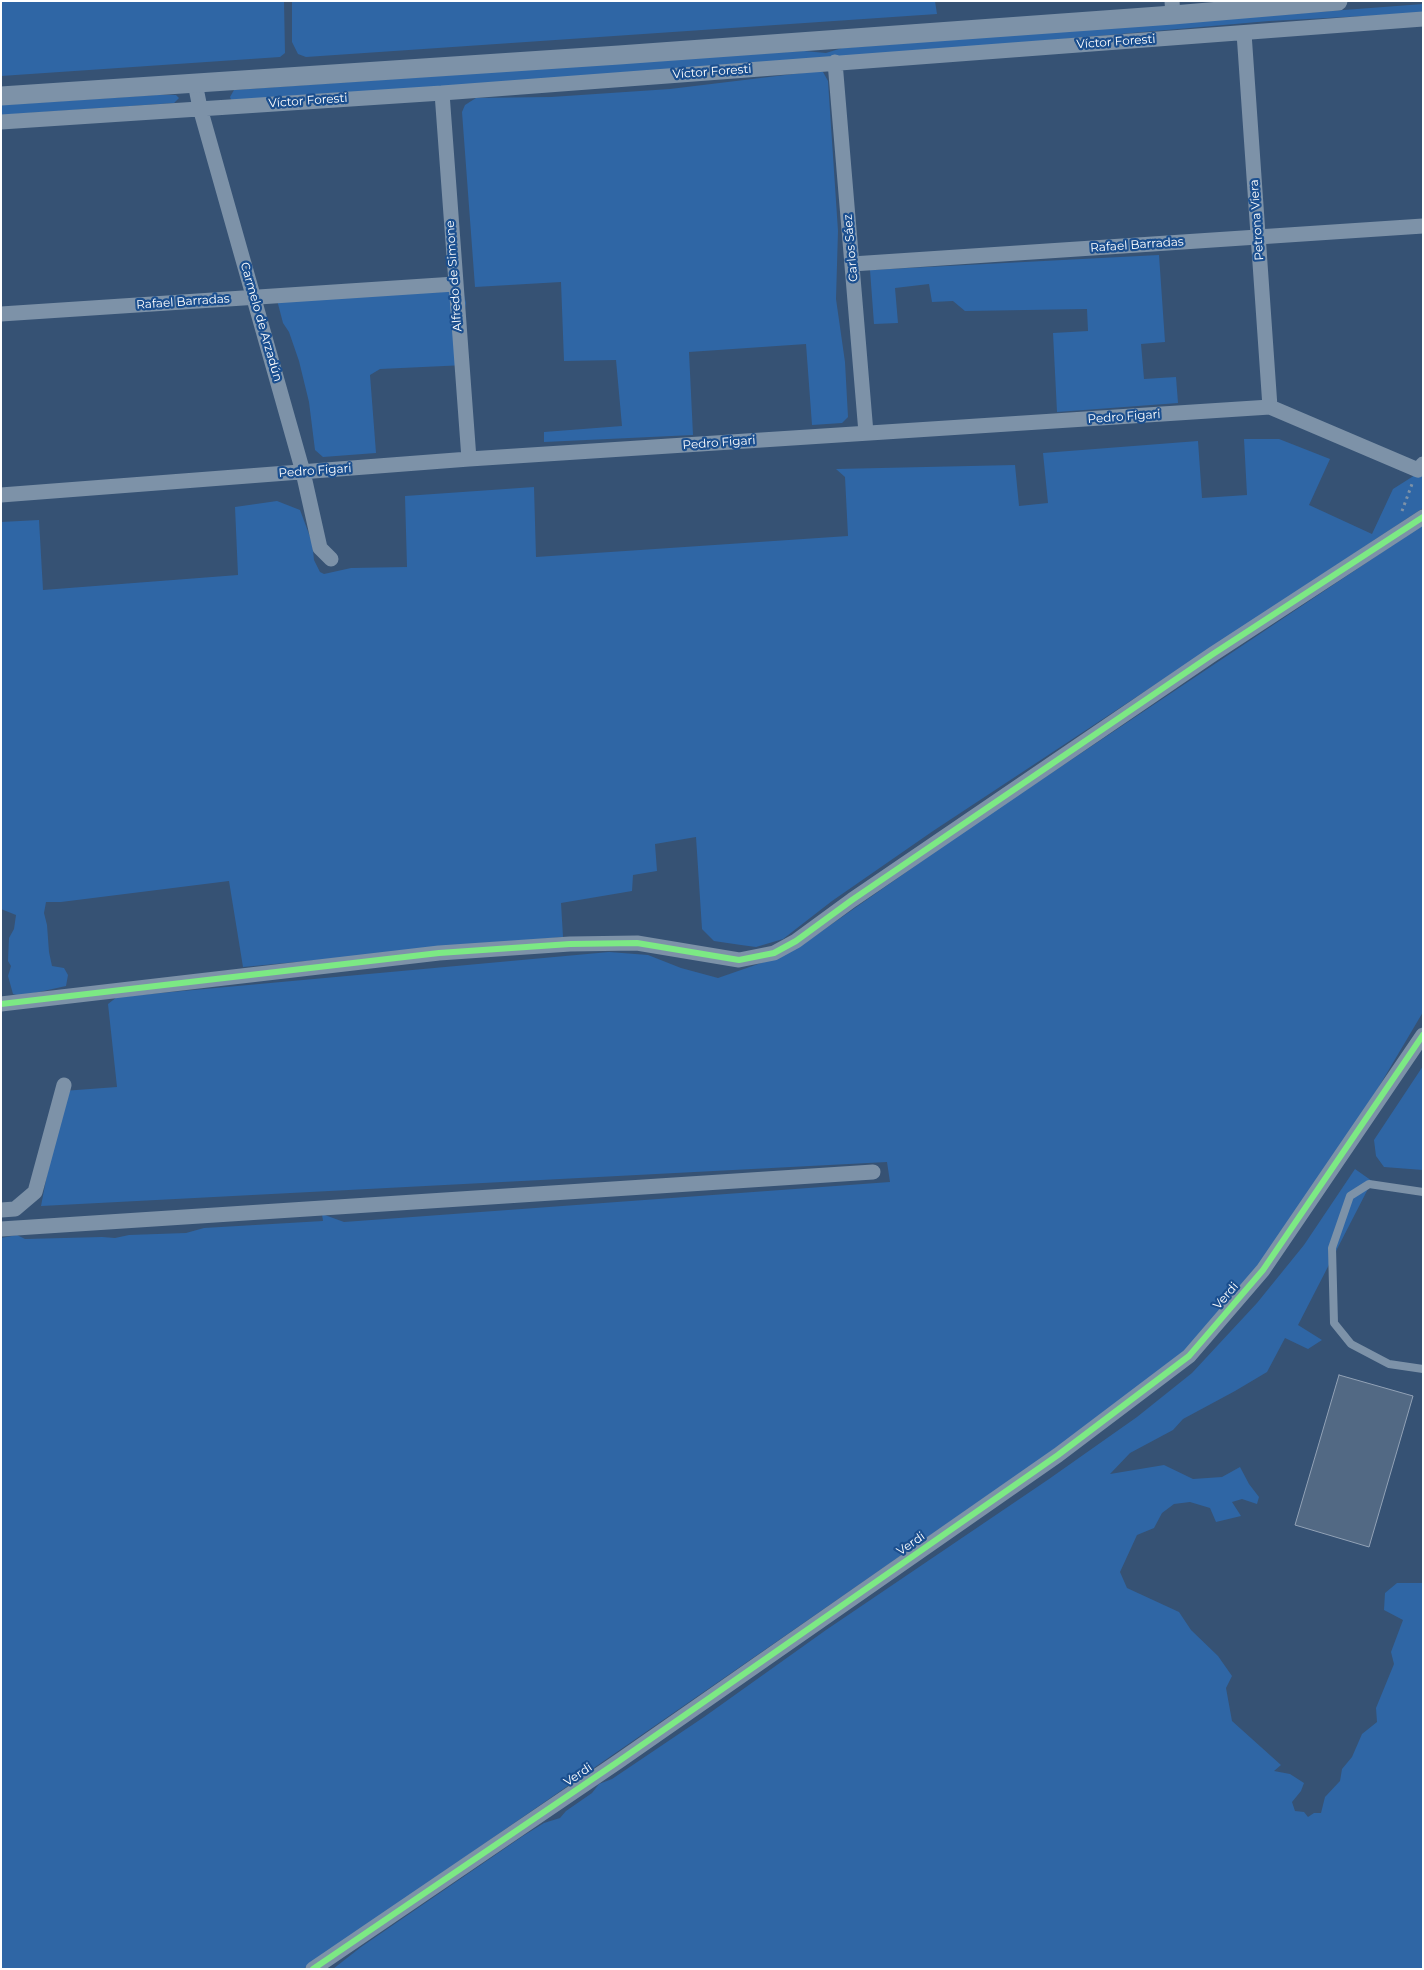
<!DOCTYPE html>
<html>
<head>
<meta charset="utf-8">
<style>
  body { margin:0 }
  #map { position:relative; width:1424px; height:1970px; overflow:hidden; background:#365274; font-family:Montserrat,sans-serif }
  canvas { display:block }
  .frame { position:absolute; inset:0; border:2px solid #fff; pointer-events:none }
</style>
</head>
<body>
<div id="map">
<canvas width="1424" height="1970"></canvas>
<div class="frame"></div>
</div>
<script>
const c = document.querySelector('canvas').getContext('2d');
c.lineJoin = 'round';
function fill(path, color) { c.fillStyle = color; c.fill(path, 'evenodd'); }
const toPath = rows => new Path2D(rows.map(r => 'M' + r).join(''));
function strokePath(path, color, width, dash) { c.strokeStyle = color; c.lineWidth = width; c.lineCap = dash ? 'butt' : 'round'; c.setLineDash(dash || []); c.stroke(path); }
function drawText(font, color, halo, rows, align = 'center') {
  c.font = font + ' Montserrat,sans-serif'; c.lineWidth = 4.5; c.setLineDash([]); c.textBaseline = 'middle'; c.strokeStyle = halo; c.fillStyle = color; for (const [text, x, y, turn = 0] of rows) {
    c.save(); c.translate(x, y); c.rotate((+turn || 0) * Math.PI / 180); c.textAlign = isNaN(turn) ? turn : align; if (halo) c.strokeText(text, 0, 0); c.fillText(text, 0, 0); c.restore();
  }
}
fill(toPath([
  [1,1,284,1,285,53,280,57,1,76],
  [292,1,935,1,937,14,306,57,298,54,292,42],
  [1423,4,1423,13,1269,21,938,50,233,104,230,97,234,90,721,56,804,51,826,53,842,48],
  [810,72,823,72,828,81,838,231,836,299,845,362,848,417,842,423,812,425,806,344,689,352,693,435,544,442,544,432,622,426,616,360,564,361,561,282,475,287,462,112,465,105,476,98,551,97,670,89],
  [156,95,176,95,179,98,174,103,1,115,1,105],
  [1159,255,1165,342,1141,344,1144,379,1176,377,1178,403,1057,412,1053,333,1088,331,1087,309,965,311,953,301,932,302,929,284,895,288,898,323,874,324,870,270],
  [463,291,466,303,464,314,466,365,380,369,370,375,376,453,323,457,315,450,309,402,299,361,289,332,283,323,277,300],
  [1244,439,1279,439,1330,459,1309,505,1372,534,1393,489,1423,470,1423,508,933,831,832,901,783,939,756,947,741,945,714,941,702,929,696,837,655,844,657,871,633,875,632,891,561,903,563,937,243,967,229,881,61,902,46,902,44,913,47,925,49,952,52,966,64,968,68,975,66,986,21,996,13,994,8,976,11,966,8,961,9,938,14,929,16,915,1,909,1,522,39,520,43,590,238,575,235,507,277,501,300,510,312,542,314,560,320,572,324,574,351,568,407,567,405,496,534,487,536,557,848,536,845,477,836,469,1015,465,1019,506,1048,503,1043,453,1198,441,1202,498,1247,495],
  [1423,525,1423,1012,1284,1247,1181,1362,303,1969,1,1969,1,1238,17,1235,25,1239,102,1237,115,1238,129,1235,186,1233,204,1228,323,1221,322,1214,344,1222,890,1182,887,1162,41,1206,63,1091,117,1087,108,1004,117,997,609,952,648,955,681,968,718,978,764,962,799,947,981,820],
  [1423,1066,1423,1170,1384,1167,1376,1156,1374,1140],
  [1355,1169,1372,1181,1298,1325,1322,1340,1308,1349,1285,1338,1267,1372,1235,1391,1183,1419,1173,1430,1130,1453,1110,1474,1164,1465,1193,1479,1222,1477,1240,1467,1249,1484,1259,1497,1257,1504,1242,1499,1232,1502,1241,1516,1216,1522,1210,1508,1190,1502,1174,1504,1162,1513,1154,1528,1137,1535,1120,1572,1127,1588,1179,1612,1191,1630,1218,1656,1232,1676,1226,1688,1232,1721,1281,1765,1274,1771,1290,1774,1304,1783,1301,1791,1292,1802,1295,1811,1304,1812,1308,1817,1314,1813,1321,1813,1325,1797,1340,1781,1342,1769,1352,1757,1362,1734,1377,1722,1376,1708,1394,1664,1391,1652,1403,1620,1384,1610,1385,1593,1397,1583,1423,1583,1423,1969,333,1969,361,1947,523,1836,544,1823,560,1818,566,1811,592,1793,599,1784,612,1779,704,1717,826,1630,1049,1479,1137,1417,1192,1373,1257,1303,1304,1245]
]), '#2f66a5');
const building = toPath([
  [1339,1375,1413,1396,1369,1547,1295,1525,1339,1375]
]);
fill(building, '#526984');
strokePath(building, '#92a2b6', 1);
strokePath(toPath([
  [1402,511,1412,484]
]), '#7d92a8', 3, [2.5, 4]);
strokePath(toPath([
  [1423,1192,1369,1184,1350,1196,1332,1248,1334,1323,1351,1344,1389,1364,1423,1369]
]), '#7d92a8', 8);
strokePath(toPath([
  [1172,1,1173,15],
  [1244,33,1270,407],
  [835,62,866,433],
  [195,83,200,108,303,472,320,548,331,559],
  [442,93,469,459],
  [1,122,442,93,1423,19],
  [852,264,1423,226],
  [1,314,455,284],
  [1,495,469,459,1270,407,1418,470,1423,464],
  [1,1004,439,953,570,944,637,943,739,960,774,953,796,941,852,900,1213,654,1423,517],
  [1,1210,15,1209,35,1192,64,1085],
  [1,1229,873,1172],
  [313,1969,619,1761,1058,1455,1189,1356,1263,1270,1423,1035]
]), '#7d92a8', 15);
strokePath(toPath([
  [1,96,619,55,1173,15,1338,1]
]), '#7d92a8', 19);
strokePath(toPath([
  [1,1004,439,953,570,944,637,943,739,960,774,953,796,941,852,900,1213,654,1423,517],
  [313,1969,619,1761,1058,1455,1189,1356,1263,1270,1423,1035]
]), '#7ce984', 6);
drawText('12px', '#fff', '#1b4f8f', [
  ["Víctor Foresti",1116,42,-4],
  ["Víctor Foresti",712,72,-4],
  ["Víctor Foresti",308,101,-4],
  ["Petrona Viera",1257,220,-94],
  ["Rafael Barradas",1137,245,-4],
  ["Carlos Sáez",851,248,-95],
  ["Alfredo de Simone",454,276,-94],
  ["Rafael Barradas",183,302,-4],
  ["Carmelo de Arzadún",261,322,74],
  ["Pedro Figari",1124,417,-4],
  ["Pedro Figari",719,443,-4],
  ["Pedro Figari",315,471,-4],
  ["Verdi",1226,1296,-49],
  ["Verdi",911,1544,-35],
  ["Verdi",578,1775,-34]
]);
</script>
</body>
</html>
